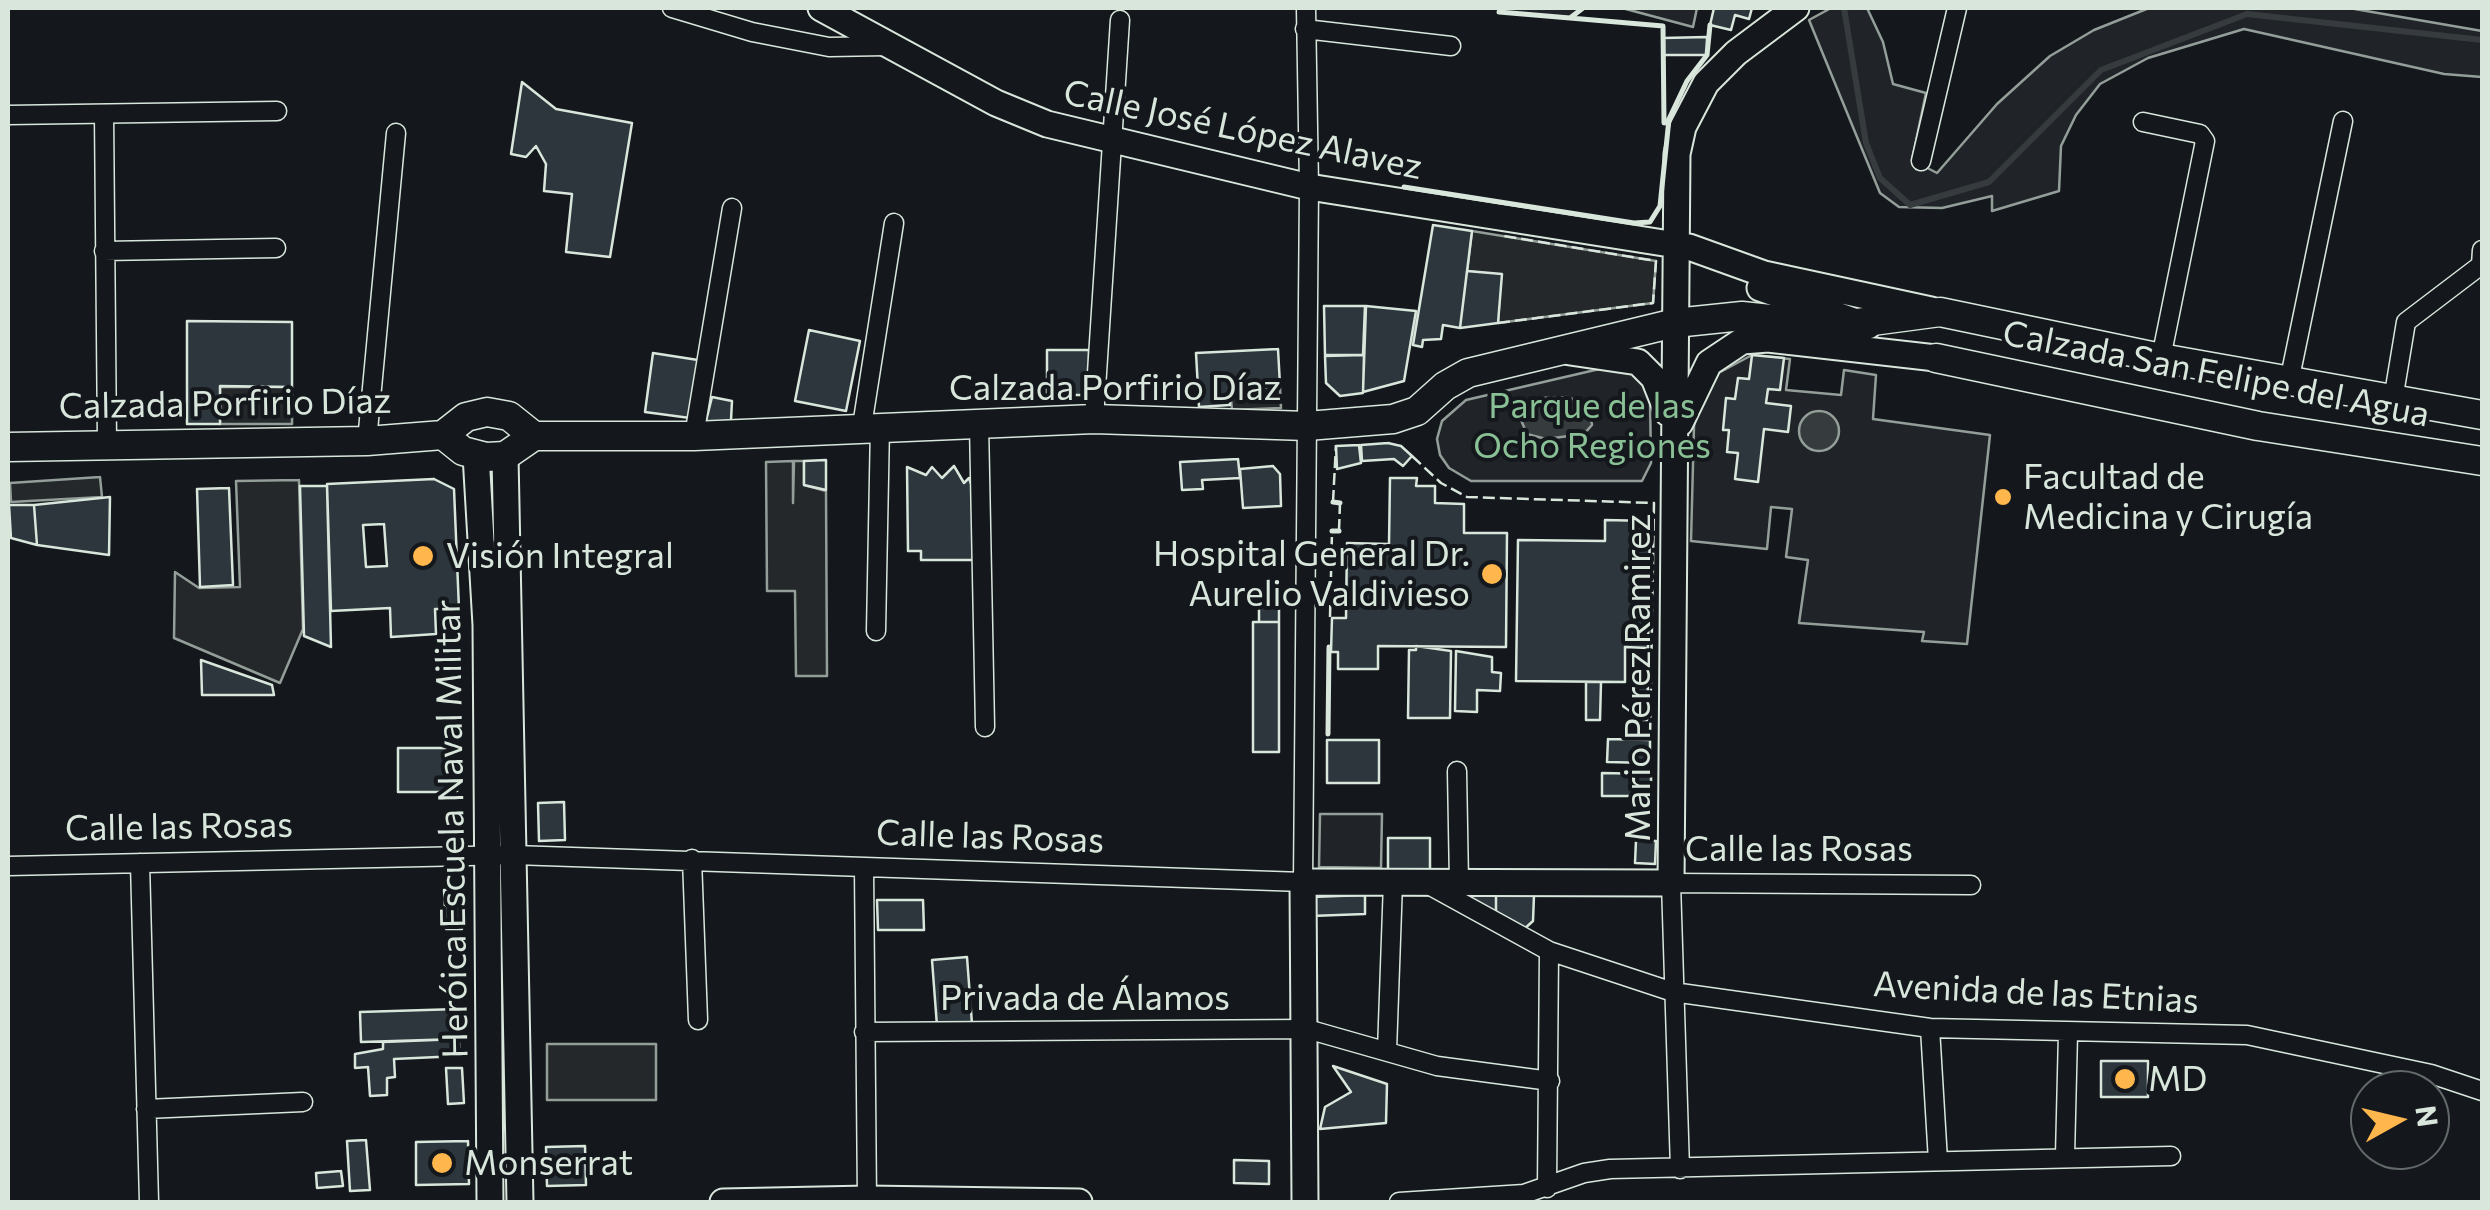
<!DOCTYPE html>
<html>
<head>
<meta charset="utf-8">
<style>
  body { margin:0 }
  #map { position:relative; width:2490px; height:1210px; overflow:hidden; background:#14181c; font-family:Commissioner,sans-serif }
  canvas { display:block }
  .frame { position:absolute; inset:0; border:10px solid #d8e6dc; pointer-events:none }
  .north { position:absolute; left:2350px; top:1070px; width:100px; height:100px; box-sizing:border-box; background:#14181c; border:2px solid #626a69; border-radius:50%; rotate:82deg; font-size:28px; font-weight:700; line-height:40px; text-align:center; color:#d8e6dc }
  .north::after { content:''; display:block; margin:auto; width:35px; height:45px; background:#ffb74d; clip-path:polygon(50% 0,100% 100%,50% 72%,0 100%) }
</style>
</head>
<body>
<div id="map">
<canvas width="2490" height="1210"></canvas>
<div class="frame"></div>
<div class="north">N</div>
</div>
<script>
const c = document.querySelector('canvas').getContext('2d');
c.lineJoin = 'round';
function fill(path, color) { c.fillStyle = color; c.fill(path, 'evenodd'); }
const toPath = rows => new Path2D(rows.map(r => 'M' + r).join(''));
function strokePath(path, color, width, dash) { c.strokeStyle = color; c.lineWidth = width; c.lineCap = dash ? 'butt' : 'round'; c.setLineDash(dash || []); c.stroke(path); }
function drawText(font, color, halo, rows, align = 'center') {
  c.font = font + ' Commissioner,sans-serif'; c.lineWidth = 8; c.setLineDash([]); c.textBaseline = 'middle'; c.strokeStyle = halo; c.fillStyle = color; for (const [text, x, y, turn = 0] of rows) {
    c.save(); c.translate(x, y); c.rotate((+turn || 0) * Math.PI / 180); c.textAlign = isNaN(turn) ? turn : align; if (halo) c.strokeText(text, 0, 0); c.fillText(text, 0, 0); c.restore();
  }
}
const green = toPath([
  [1499,8,1583,8,1570,18,1499,12,1499,8],
  [1622,8,1697,8,1693,27,1622,8],
  [1831,8,1867,8,1883,42,1893,84,1926,93,1912,160,1937,173,1997,104,2050,56,2094,30,2149,8,2349,8,2482,31,2482,77,2444,74,2244,29,2148,58,2100,84,2076,115,2061,146,2059,191,1992,211,1992,196,1942,208,1899,207,1880,193,1809,20,1831,8],
  [1752,355,1790,359,1786,390,1841,395,1844,370,1876,375,1873,419,1990,435,1967,644,1922,641,1924,632,1799,623,1808,560,1786,557,1792,509,1771,507,1767,549,1691,541,1694,426,1704,389,1711,377,1752,355],
  [1608,367,1641,374,1650,397,1651,463,1642,481,1471,481,1449,468,1440,455,1437,439,1442,421,1466,400,1608,367],
  [1320,814,1382,814,1381,868,1319,867,1320,814]
]);
fill(green, '#202428');
strokePath(green, '#939e99', 2.5);
const parking = toPath([
  [1472,231,1656,261,1653,303,1498,323,1501,275,1467,271,1472,231],
  [220,387,292,387,292,424,220,424,220,387],
  [1280,387,1281,408,1232,410,1230,389,1280,387],
  [793,461,793,503,794,461,804,461,804,485,826,491,827,676,796,676,795,591,767,591,766,462,793,461],
  [100,477,102,497,11,502,10,483,100,477],
  [299,480,303,629,280,683,174,638,175,572,199,588,240,587,236,481,299,480],
  [547,1044,656,1044,656,1100,547,1100,547,1044]
]);
fill(parking, '#24282b');
strokePath(parking, '#939e99', 2.5);
const water = toPath([
  [1566,397,1589,404,1592,425,1584,434,1546,439,1527,434,1521,420,1526,406,1541,398,1566,397],
  '1799 431a20 20 0 1 1 40 0a20 20 0 1 1-40 0Z'
]);
fill(water, '#363b3e');
strokePath(water, '#939e99', 2.5);
strokePath(toPath([
  [1844,8,1866,143,1880,178,1910,205,1989,182,2101,70,2247,14,2482,40]
]), '#363b3e', 6);
const building = toPath([
  [1714,8,1752,8,1749,19,1735,15,1731,30,1710,25,1714,8],
  [1707,37,1707,55,1663,55,1663,38,1707,37],
  [522,82,556,109,632,123,610,257,566,252,572,194,544,191,546,164,536,146,526,157,511,154,522,82],
  [1433,225,1472,231,1460,328,1443,325,1441,339,1423,340,1422,347,1413,345,1433,225],
  [1467,271,1502,274,1498,323,1460,328,1467,271],
  [1324,306,1365,306,1363,355,1325,355,1324,306],
  [1366,306,1416,311,1404,381,1363,392,1366,306],
  [187,321,292,322,292,387,220,386,220,424,187,424,187,321],
  [809,330,860,341,846,411,795,401,809,330],
  [1278,349,1280,385,1229,387,1230,405,1199,407,1196,353,1278,349],
  [1047,350,1089,350,1089,395,1047,395,1047,350],
  [653,353,698,360,690,418,645,412,653,353],
  [1364,355,1363,393,1340,396,1326,383,1325,356,1364,355],
  [1752,355,1784,358,1780,390,1768,389,1766,403,1791,406,1788,432,1764,429,1758,482,1735,479,1738,453,1727,452,1729,430,1723,430,1726,398,1735,399,1738,378,1749,379,1752,355],
  [712,397,732,401,731,420,705,425,712,397],
  [1388,443,1401,446,1412,456,1403,466,1394,459,1362,461,1361,445,1388,443],
  [1359,445,1361,463,1337,469,1336,446,1359,445],
  [1238,459,1240,478,1202,480,1203,489,1182,490,1180,462,1238,459],
  [826,460,826,490,804,485,804,461,826,460],
  [954,466,964,483,969,478,974,492,973,560,921,560,921,551,908,551,907,467,926,475,932,467,942,478,954,466],
  [1273,466,1280,474,1281,506,1243,508,1240,469,1273,466],
  [1390,478,1417,478,1416,486,1435,486,1435,503,1464,504,1464,533,1507,533,1506,647,1378,646,1378,669,1338,669,1338,652,1331,652,1332,618,1346,618,1347,543,1389,544,1390,478],
  [434,479,454,489,459,609,435,609,436,634,391,637,390,608,331,611,327,484,434,479],
  [384,524,387,566,366,567,363,525,384,524],
  [300,486,327,486,331,647,304,636,300,486],
  [229,488,233,585,200,587,197,489,229,488],
  [110,497,109,555,37,545,34,505,110,497],
  [9,505,34,505,37,545,11,538,9,505],
  [1605,520,1650,521,1648,648,1625,647,1625,682,1516,681,1518,540,1605,541,1605,520],
  [1259,591,1279,591,1279,622,1259,622,1259,591],
  [1253,622,1279,622,1279,752,1253,752,1253,622],
  [1416,646,1451,651,1450,718,1408,718,1409,650,1416,650,1416,646],
  [1456,651,1492,657,1492,672,1501,673,1500,691,1477,690,1477,712,1455,711,1456,651],
  [201,660,272,685,274,695,202,695,201,660],
  [1648,681,1647,720,1634,720,1635,688,1648,681],
  [1586,682,1601,682,1600,720,1586,720,1586,682],
  [1608,739,1650,740,1650,763,1607,762,1608,739],
  [1327,740,1379,740,1379,783,1327,783,1327,740],
  [398,748,450,748,450,774,457,774,457,792,398,792,398,748],
  [1602,773,1651,774,1651,796,1602,796,1602,773],
  [564,802,565,840,539,841,538,803,564,802],
  [1388,838,1430,838,1430,871,1388,871,1388,838],
  [1636,840,1656,841,1655,864,1635,863,1636,840],
  [460,889,462,929,446,929,444,890,460,889],
  [1496,893,1496,912,1464,897,1496,893],
  [1496,893,1534,895,1533,921,1522,931,1496,912,1496,893],
  [1365,895,1365,914,1311,916,1311,897,1365,895],
  [877,900,923,900,924,930,878,930,877,900],
  [967,957,972,1024,937,1026,932,960,967,957],
  [458,1009,459,1039,361,1042,360,1012,458,1009],
  [459,1039,459,1056,394,1059,395,1077,387,1078,387,1095,370,1096,368,1067,355,1068,355,1054,383,1049,383,1042,459,1039],
  [2101,1061,2148,1061,2148,1097,2101,1097,2101,1061],
  [1333,1066,1387,1084,1386,1123,1320,1129,1325,1107,1351,1092,1333,1066],
  [446,1068,462,1068,464,1103,448,1104,446,1068],
  [366,1140,370,1190,350,1191,347,1141,366,1140],
  [468,1141,469,1184,416,1185,416,1142,468,1141],
  [585,1146,586,1185,547,1186,546,1147,585,1146],
  [1234,1160,1269,1161,1269,1184,1234,1183,1234,1160],
  [341,1171,343,1186,317,1188,316,1173,341,1171]
]);
fill(building, '#2c363c');
strokePath(building, '#d8e6dc', 2.5);
const street = toPath([
  [672,8,752,32,829,47,885,46],
  [1305,29,1451,46],
  [104,114,107,443],
  [8,115,277,111],
  [2143,122,2200,134,2205,141,2161,358],
  [1921,161,1957,8],
  [104,251,276,248],
  [2289,382,2343,121],
  [2393,400,2406,322,2481,265,2482,250],
  [1094,419,1120,20],
  [979,424,985,727],
  [862,426,894,223],
  [694,436,732,208],
  [367,441,396,133],
  [876,631,880,426],
  [1457,771,1459,883],
  [692,859,698,1020],
  [140,863,149,1202],
  [8,866,514,855,1303,882,1309,187,1306,8],
  [864,868,867,1202],
  [1429,885,1549,951,1673,992,1930,1028,2247,1035,2431,1074,2482,1091],
  [1930,1028,1938,1161],
  [864,1032,1307,1029,1437,1066,1550,1081],
  [1387,1051,1393,882],
  [146,1109,303,1102],
  [2065,1156,2068,1033],
  [1680,1169,1671,883,1971,885],
  [1547,1188,1549,951],
  [1399,1202,1524,1194,1584,1173,1610,1169,2171,1156]
]);
const secondary = toPath([
  [821,8,996,103,1047,124,1309,187,1689,247,1764,274,1931,310],
  [1760,288,1868,326],
  [1570,352,1638,362,1654,378,1668,413],
  [1680,423,1709,363,1742,341,1768,339,1936,358],
  [476,455,486,625,490,1202],
  [505,456,520,1202],
  [723,1202,867,1199,1079,1202],
  [1305,1202,1303,882,1671,883,1677,154,1683,127,1706,83,1736,53,1796,8]
]);
const primary = toPath([
  [1936,358,2258,426,2482,461],
  [443,435,466,417,487,412,509,416,534,436],
  [443,435,463,451,486,457,505,456,534,436],
  [534,436,694,436,1094,419,1307,426,1393,419,1417,411,1445,386,1468,373,1675,323,1742,316,1835,326,1940,312,2161,358,2482,415],
  [8,447,367,441,443,435]
]);
strokePath(street, '#d8e6dc', 21);
strokePath(secondary, '#d8e6dc', 29);
strokePath(primary, '#d8e6dc', 31);
strokePath(street, '#14181c', 18);
strokePath(secondary, '#14181c', 25);
strokePath(primary, '#14181c', 28);
strokePath(toPath([
  [1498,323,1653,303,1656,261,1504,236],
  [1412,456,1441,483,1467,497,1654,503,1650,740],
  [1333,502,1336,445],
  [1339,531,1340,503],
  [1330,617,1332,531]
]), '#d8e6dc', 2.5, [12, 5]);
strokePath(toPath([
  [1499,12,1570,18,1583,8],
  [1570,18,1663,26,1664,123],
  [1404,187,1634,223,1650,222,1660,206,1669,119,1687,81,1707,55,1710,25],
  [1333,502,1340,503],
  [1332,531,1339,531],
  [1328,734,1329,647]
]), '#d8e6dc', 5);
for (const [x, y, r, color] of [
  [2003,497,10,"#ffb74d"],
  [423,556,12,"#ffb74d"],
  [1492,574,12,"#ffb74d"],
  [2125,1079,12,"#ffb74d"],
  [442,1163,12,"#ffb74d"]
]) { const dot = new Path2D(); dot.arc(x, y, r, 0, 2 * Math.PI); c.fillStyle = color; c.fill(dot); strokePath(dot, '#14181c', 4); }
drawText('35px', '#d8e6dc', '#14181c', [
  ["Calle José López Alavez",1243,130,12],
  ["Calzada San Felipe del Agua",2216,374,11],
  ["Calzada Porfirio Díaz",1115,388],
  ["Calzada Porfirio Díaz",225,404,-1],
  ["Mario Pérez Ramirez",1638,678,-90],
  ["Calle las Rosas",179,827,-1],
  ["Heróica Escuela Naval Militar",452,829,-91],
  ["Calle las Rosas",990,837,2],
  ["Calle las Rosas",1799,849],
  ["Avenida de las Etnias",2036,993,3],
  ["Privada de Álamos",1085,998]
]);
drawText('35px', '#8ac095', '#14181c', [
  ["Parque de las",1592,406],
  ["Ocho Regiones",1592,446]
]);
drawText('35px', '#d8e6dc', '#14181c', [
  ["Facultad de",2023,477],
  ["Medicina y Cirugía",2023,517],
  ["Hospital General Dr.",1470,554,"right"],
  ["Aurelio Valdivieso",1470,594,"right"],
  ["Visión Integral",446,556],
  ["MD",2148,1079],
  ["Monserrat",464,1163]
], 'left');
</script>
</body>
</html>
